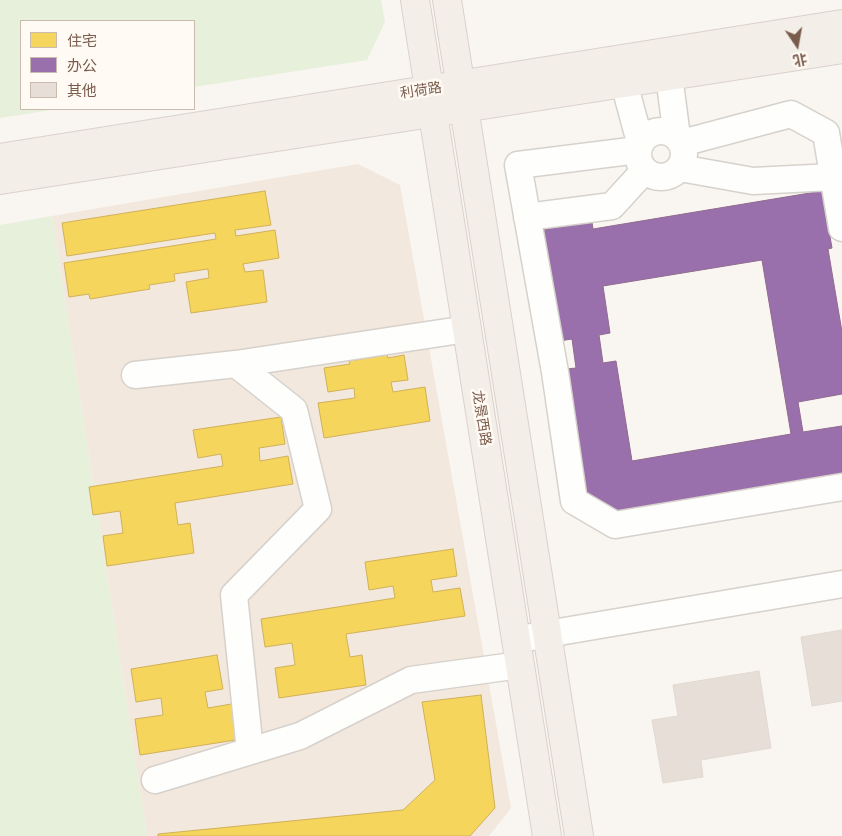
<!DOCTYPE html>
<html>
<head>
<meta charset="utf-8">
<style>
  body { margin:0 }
  #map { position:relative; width:842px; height:836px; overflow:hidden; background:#f9f5f0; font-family:Helvetica,"Noto Sans SC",sans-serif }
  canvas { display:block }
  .legend { position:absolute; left:20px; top:20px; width:175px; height:90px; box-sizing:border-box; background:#fffaf3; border:1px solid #cabbb1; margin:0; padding:6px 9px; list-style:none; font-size:15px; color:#7a5c4d }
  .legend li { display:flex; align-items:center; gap:10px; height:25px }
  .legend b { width:25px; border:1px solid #cabbb1 }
  .north { position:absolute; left:772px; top:20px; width:50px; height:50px; -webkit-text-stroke:4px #fffaf3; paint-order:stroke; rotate:168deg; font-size:14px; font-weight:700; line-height:20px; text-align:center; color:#7a5c4d }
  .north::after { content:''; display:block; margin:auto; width:18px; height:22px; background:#7a5c4d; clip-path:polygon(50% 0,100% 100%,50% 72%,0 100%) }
</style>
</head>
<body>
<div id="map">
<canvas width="842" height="836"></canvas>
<ul class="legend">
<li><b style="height:14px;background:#f6d55c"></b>住宅</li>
<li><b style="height:14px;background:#9970ab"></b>办公</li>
<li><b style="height:14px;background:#e6ded7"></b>其他</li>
</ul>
<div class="north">北</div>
</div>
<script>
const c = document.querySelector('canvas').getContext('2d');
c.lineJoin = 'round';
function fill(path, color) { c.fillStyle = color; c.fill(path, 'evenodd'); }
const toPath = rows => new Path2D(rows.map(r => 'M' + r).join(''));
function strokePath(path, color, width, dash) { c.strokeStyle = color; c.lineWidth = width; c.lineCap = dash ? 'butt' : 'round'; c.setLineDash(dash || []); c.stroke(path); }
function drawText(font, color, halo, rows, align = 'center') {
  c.font = font + ' Helvetica,"Noto Sans SC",sans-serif'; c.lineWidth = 5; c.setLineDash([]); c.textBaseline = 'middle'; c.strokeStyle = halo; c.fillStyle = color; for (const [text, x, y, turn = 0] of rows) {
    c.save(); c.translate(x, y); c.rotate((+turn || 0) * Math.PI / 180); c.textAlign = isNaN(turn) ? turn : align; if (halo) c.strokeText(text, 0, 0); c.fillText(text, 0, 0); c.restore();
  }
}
fill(toPath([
  [358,164,400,185,511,808,489,836,147,836,52,216]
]), '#f2e8de');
fill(toPath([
  [0,0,381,0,385,22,367,60,194,87,194,21,21,21,21,109,58,109,0,118],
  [52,216,147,836,0,836,0,225]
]), '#e7f0db');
const homes = toPath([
  [265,191,271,225,235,230,236,236,275,230,279,258,243,264,245,272,263,270,267,302,191,313,186,282,209,278,208,269,174,274,175,281,149,285,150,289,90,299,89,294,69,297,64,263,216,239,215,233,67,256,62,223,265,191],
  [387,355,388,358,404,355,408,380,391,382,393,392,425,387,430,421,324,438,318,403,355,398,354,388,328,392,324,368,350,364,349,361,387,355],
  [281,417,285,444,259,448,260,461,288,456,293,484,175,503,178,525,190,523,194,553,107,566,103,536,123,533,120,511,93,515,89,487,223,466,221,454,198,458,193,430,281,417],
  [453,549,457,576,431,580,433,592,460,588,465,616,346,634,350,657,362,655,366,685,279,698,275,668,295,665,292,643,265,647,261,619,395,598,393,586,369,590,365,562,453,549],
  [217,655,223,689,205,692,208,708,237,703,242,739,140,755,135,719,163,715,161,698,136,702,131,669,217,655],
  [481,695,495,808,470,836,158,836,158,834,403,810,435,780,422,702,481,695]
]);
fill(homes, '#f6d55c');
strokePath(homes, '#d1b158', 1);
const offices = toPath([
  [822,191,832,248,828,249,842,332,842,394,798,402,803,432,842,426,842,476,613,514,587,494,566,369,576,368,572,339,559,341,541,230,592,222,593,229,822,191],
  [762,260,791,434,632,461,616,361,603,363,599,335,610,333,603,286,762,260]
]);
fill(offices, '#9970ab');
strokePath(offices, '#906a8f', 1);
const building = toPath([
  [842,630,842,701,812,706,801,637,842,630],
  [759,671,771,748,701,760,703,777,663,783,652,720,678,716,673,685,759,671]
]);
fill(building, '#e6ded7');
strokePath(building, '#e2d8d2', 1);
const minor = toPath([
  [669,76,677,137],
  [624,83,640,142],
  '638 154a23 23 0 1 1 46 0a23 23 0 1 1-46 0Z',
  [682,143,791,114,826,133,842,228],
  [638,150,518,165,555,372,574,501,615,525,842,487],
  [680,168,753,181,833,177],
  [527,217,612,206,644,171],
  [236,364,467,329],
  [135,375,236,364,294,410,318,509,234,595,250,751],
  [516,640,547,634,842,584],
  [155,780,300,736,411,680,520,665]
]);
const major = toPath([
  [415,0,547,836],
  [447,0,579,836],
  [0,158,842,24],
  [0,180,842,49]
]);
strokePath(minor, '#d7d1cb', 29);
strokePath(major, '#dad1cc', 30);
strokePath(minor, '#fefefd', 26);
strokePath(major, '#f3eee8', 28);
drawText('14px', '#7a5c4d', '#fffaf3', [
  ["利荷路",421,91,-9],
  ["龙景西路",481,418,81]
]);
</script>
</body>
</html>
